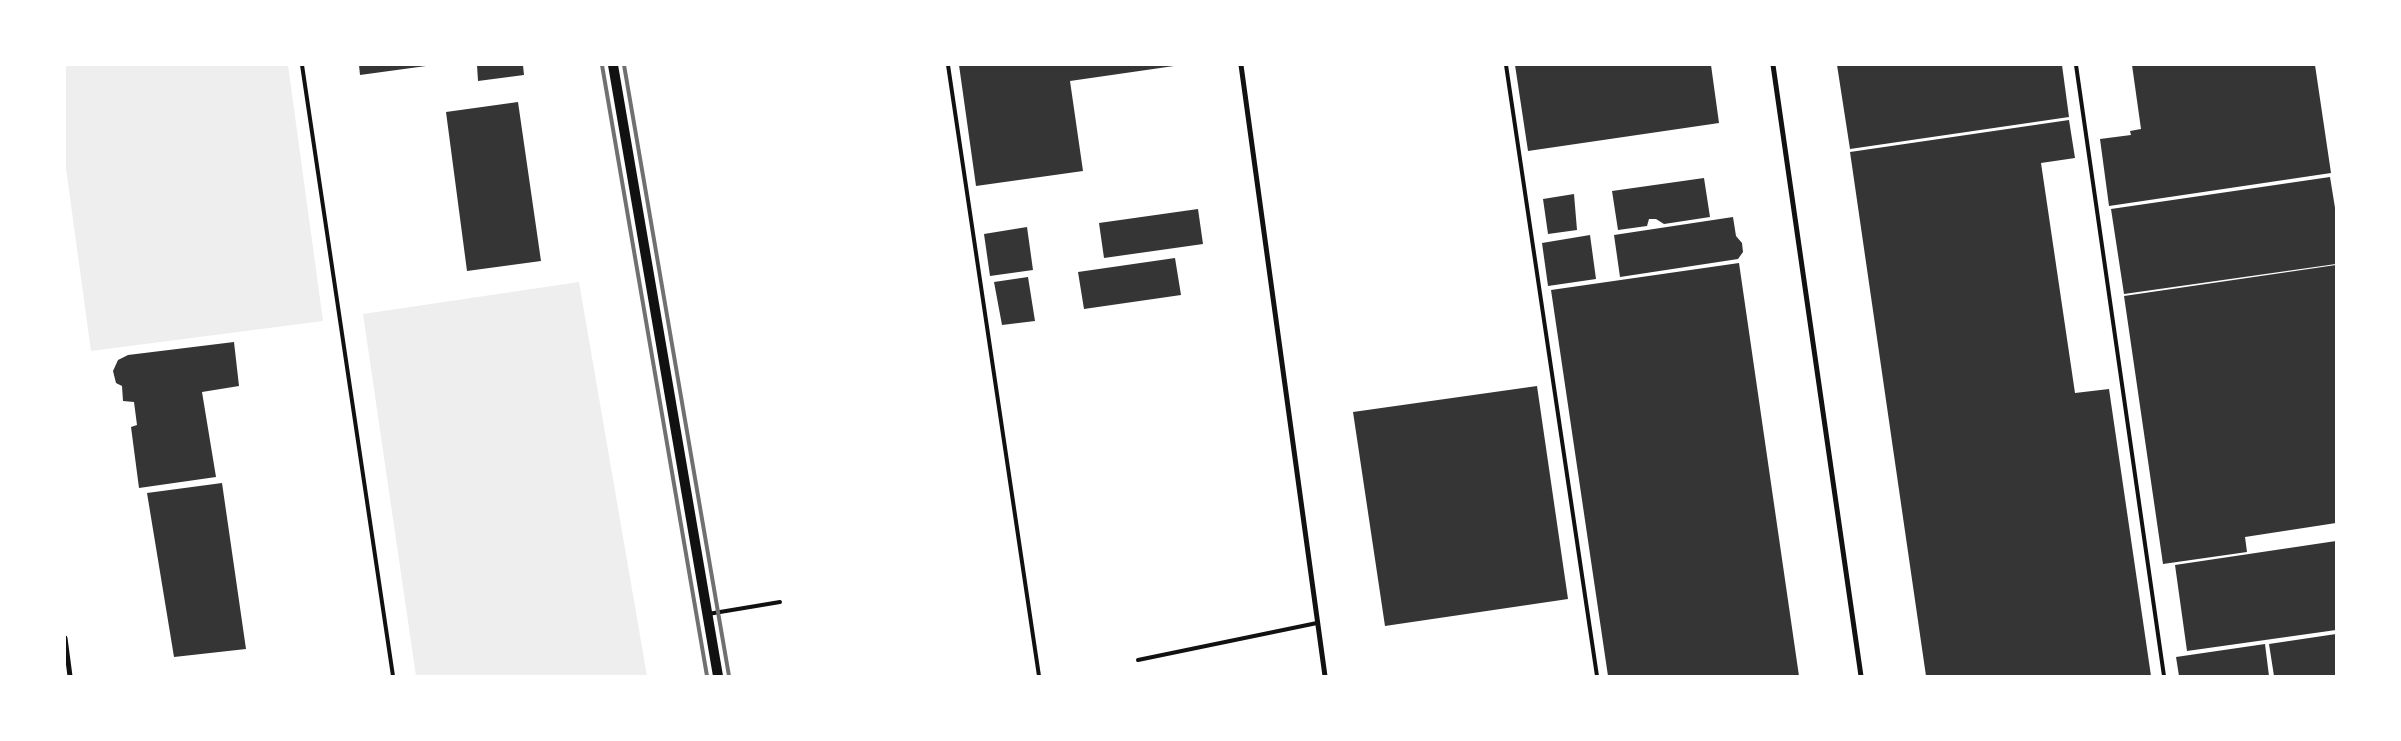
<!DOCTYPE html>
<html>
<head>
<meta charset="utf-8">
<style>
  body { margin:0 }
  #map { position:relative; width:2401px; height:741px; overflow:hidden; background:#fff; font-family:Poppins,sans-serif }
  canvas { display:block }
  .frame { position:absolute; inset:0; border:66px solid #fff; pointer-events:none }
</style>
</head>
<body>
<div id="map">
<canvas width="2401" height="741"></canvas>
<div class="frame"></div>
</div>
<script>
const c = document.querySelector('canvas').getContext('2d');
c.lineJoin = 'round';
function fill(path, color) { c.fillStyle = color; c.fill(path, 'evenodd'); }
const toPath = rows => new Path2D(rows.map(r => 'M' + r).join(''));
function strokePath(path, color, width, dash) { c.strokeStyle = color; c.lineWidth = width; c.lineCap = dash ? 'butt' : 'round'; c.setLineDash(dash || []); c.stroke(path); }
fill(toPath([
  [65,65,288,65,323,321,91,351,65,161],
  [579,282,647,676,416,676,363,314]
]), '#eee');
fill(toPath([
  [359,65,426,65,426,66,360,75],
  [477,65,523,65,524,75,478,81],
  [959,65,1174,65,1174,66,1070,81,1083,171,976,186],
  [1515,65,1711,65,1719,123,1528,151],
  [1837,65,2062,65,2069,117,1850,149],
  [2132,65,2315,65,2331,173,2109,206,2100,139,2131,135,2130,131,2141,129],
  [518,102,541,261,467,271,446,112],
  [2069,120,2075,158,2041,163,2075,393,2109,389,2151,676,1926,676,1850,152],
  [2330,177,2336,214,2336,264,2124,294,2111,209],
  [1704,178,1710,217,1664,224,1656,219,1649,219,1647,226,1618,230,1612,191],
  [1574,194,1577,230,1548,234,1543,199],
  [1198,209,1203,244,1104,258,1099,223],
  [1733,217,1736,236,1742,243,1743,252,1738,259,1620,277,1614,235],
  [1027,227,1033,270,990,276,984,234],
  [1590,235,1596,279,1548,286,1542,243],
  [1175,258,1181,295,1084,309,1078,272],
  [1739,263,1799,676,1608,676,1551,290],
  [2336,265,2336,523,2245,537,2247,552,2163,564,2124,296],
  [1028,277,1035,321,1002,325,994,282],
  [234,342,239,386,202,392,216,477,139,488,131,427,137,425,134,402,123,401,122,386,116,383,113,371,118,360,128,355],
  [1537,386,1568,599,1385,626,1353,412],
  [222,483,246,649,174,657,147,493],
  [2336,541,2336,630,2187,651,2175,565],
  [2336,634,2336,676,2274,676,2269,644],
  [2265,644,2269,676,2179,676,2176,657]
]), '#353535');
strokePath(toPath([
  [302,65,393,676],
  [948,65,1039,676],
  [1506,65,1597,676],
  [2076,65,2164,676],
  [708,614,780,602],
  [1138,660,1317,623]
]), '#111', 4);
strokePath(toPath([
  [1241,65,1325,676],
  [1773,65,1861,676],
  [65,638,70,676]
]), '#111', 5);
strokePath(toPath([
  [613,65,718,676]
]), '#111', 10);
strokePath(toPath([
  [602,65,707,676],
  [624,65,729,676]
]), '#707070', 4);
</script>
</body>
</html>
